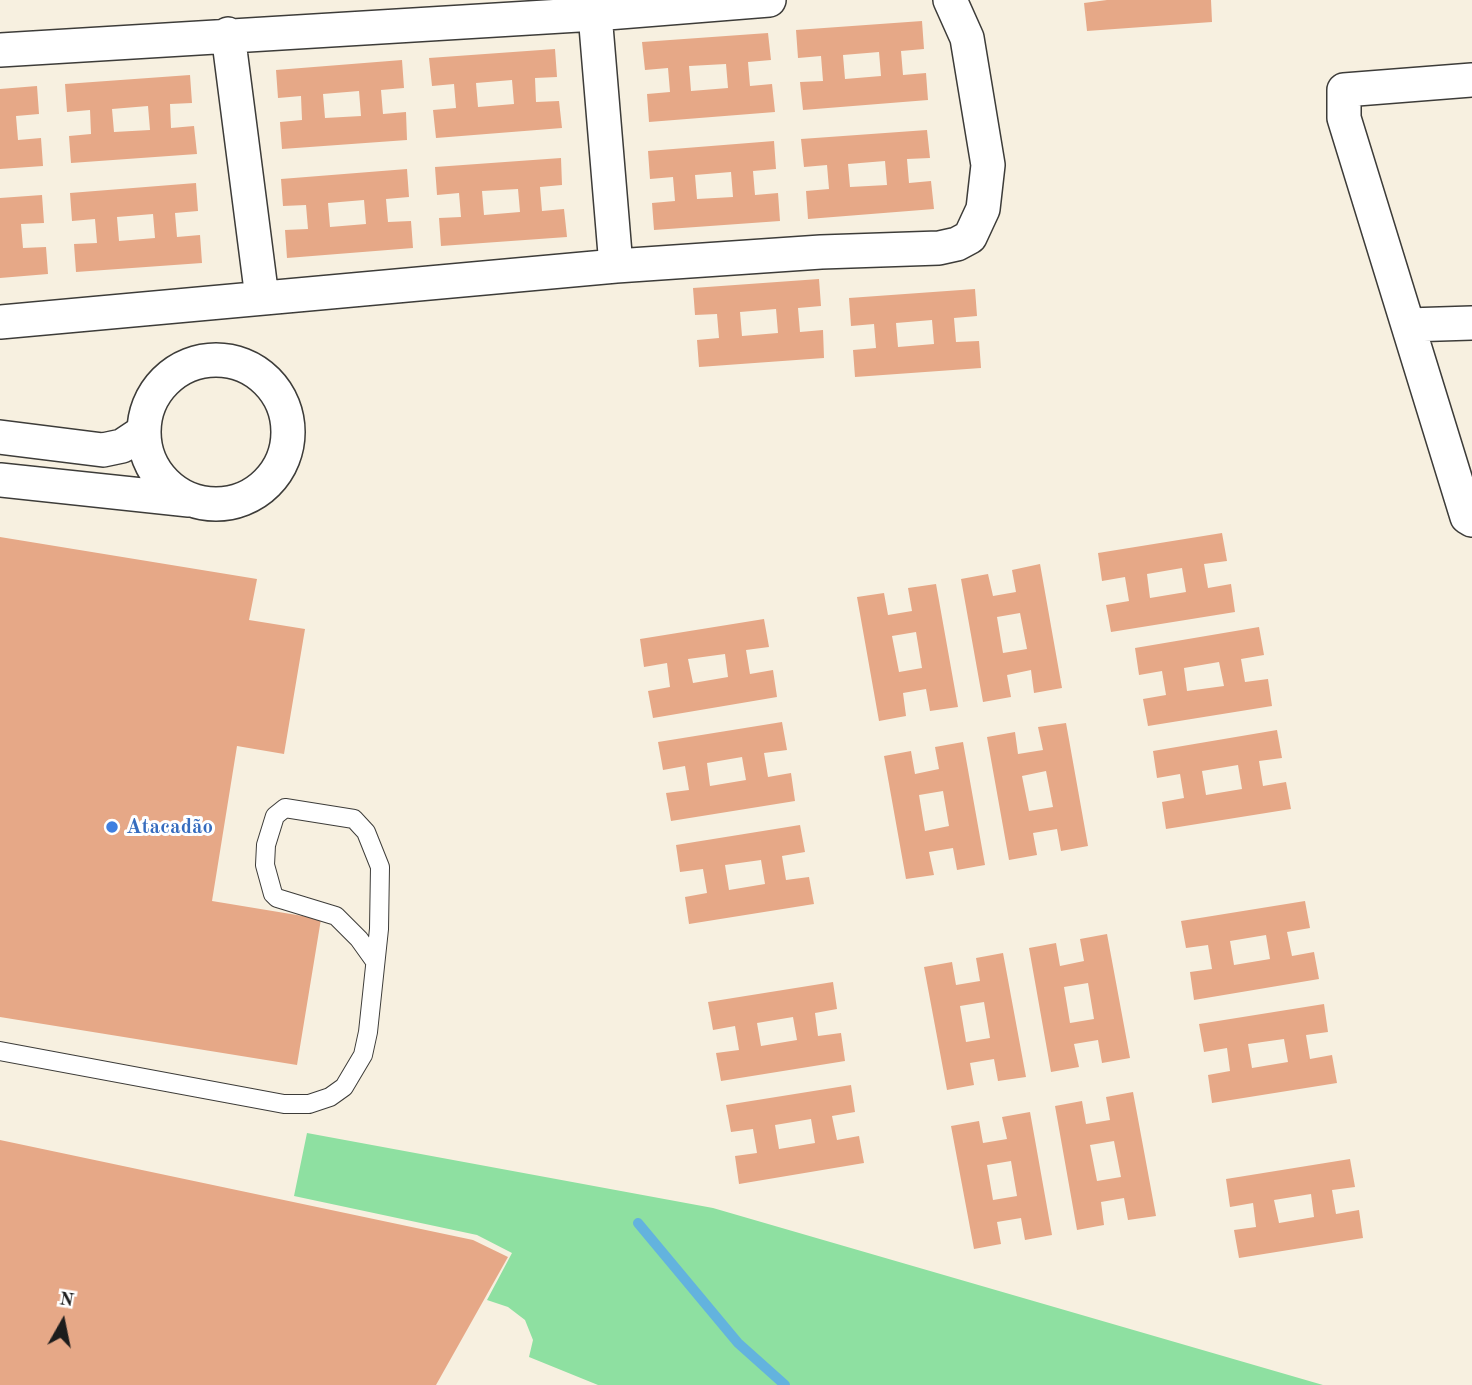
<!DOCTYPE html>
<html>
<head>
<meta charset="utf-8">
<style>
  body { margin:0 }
  #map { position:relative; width:1472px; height:1385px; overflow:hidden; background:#f7f0e0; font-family:"Old Standard TT",serif }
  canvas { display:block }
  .north { position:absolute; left:28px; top:1287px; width:70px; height:70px; -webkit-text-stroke:5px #fff; paint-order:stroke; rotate:9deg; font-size:19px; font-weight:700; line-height:28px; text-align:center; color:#1c1c1c }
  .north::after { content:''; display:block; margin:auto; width:24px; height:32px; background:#1c1c1c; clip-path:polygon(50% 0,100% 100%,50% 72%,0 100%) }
</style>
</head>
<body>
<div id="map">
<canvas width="1472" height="1385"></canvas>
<div class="north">N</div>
</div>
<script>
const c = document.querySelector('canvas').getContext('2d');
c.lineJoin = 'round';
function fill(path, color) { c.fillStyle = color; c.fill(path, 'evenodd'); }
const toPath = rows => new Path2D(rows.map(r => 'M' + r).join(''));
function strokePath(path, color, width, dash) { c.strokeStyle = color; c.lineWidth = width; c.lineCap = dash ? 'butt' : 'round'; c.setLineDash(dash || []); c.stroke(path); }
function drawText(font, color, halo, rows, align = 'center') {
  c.font = font + ' "Old Standard TT",serif'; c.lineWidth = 6; c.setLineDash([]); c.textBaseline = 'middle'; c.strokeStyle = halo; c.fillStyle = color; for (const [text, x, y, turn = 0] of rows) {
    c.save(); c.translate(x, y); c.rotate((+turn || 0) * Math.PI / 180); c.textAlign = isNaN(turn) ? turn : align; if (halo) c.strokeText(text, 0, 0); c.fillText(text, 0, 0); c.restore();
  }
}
fill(toPath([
  [307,1133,713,1208,1323,1385,598,1385,529,1357,533,1340,525,1320,508,1307,487,1300,512,1253,477,1235,294,1196]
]), '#8ee0a1');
strokePath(toPath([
  [638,1223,738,1343,785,1385]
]), '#63b3de', 10);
fill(toPath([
  [1107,0,1211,0,1212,22,1087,31,1084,3],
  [922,21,924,49,901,51,903,75,926,73,928,100,803,110,800,82,823,81,821,56,798,58,796,30],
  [879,52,881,76,845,79,843,55],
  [768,33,771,60,748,62,750,86,772,84,775,112,649,122,647,94,670,92,668,68,645,70,642,42],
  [726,64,728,88,691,91,689,66],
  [555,49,557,77,535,78,536,102,559,101,562,128,436,138,433,110,456,108,454,84,432,86,429,58],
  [512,80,514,104,478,107,476,83],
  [402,60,404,88,381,90,383,114,406,112,407,140,282,149,280,122,302,120,301,96,278,98,276,70],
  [359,91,361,116,325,118,323,94],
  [190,75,192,103,170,104,171,128,194,126,197,154,71,163,69,136,91,134,90,110,67,112,65,84],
  [148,106,150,130,114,132,112,109],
  [37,86,39,114,16,116,18,140,41,138,43,166,0,169,0,89],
  [927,130,930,158,907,159,909,183,931,181,934,209,808,219,806,191,829,189,827,165,804,167,801,139],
  [885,161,887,185,850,187,848,164],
  [774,141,776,169,753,171,755,195,778,193,780,221,654,230,652,203,675,201,673,177,650,179,648,151],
  [731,172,733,197,697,199,695,175],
  [561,158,562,185,540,187,542,211,564,209,567,237,441,246,439,218,461,217,459,193,437,195,435,167],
  [518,189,520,212,484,215,482,191],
  [407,169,409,197,386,199,388,222,411,221,413,248,287,258,285,230,308,229,306,205,283,206,281,179],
  [364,200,366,224,330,227,328,203],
  [196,183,198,211,175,213,177,237,200,235,202,263,76,272,74,244,97,243,95,219,72,221,70,193],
  [153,214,155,238,119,241,117,217],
  [42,195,44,223,21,224,23,248,46,247,48,274,0,278,0,198],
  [819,279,821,306,798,308,800,332,823,330,824,358,699,367,697,340,719,338,717,314,695,315,693,288],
  [776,309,778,333,742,336,740,312],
  [975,289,977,316,954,318,956,342,979,341,981,368,855,377,853,350,876,348,874,324,851,326,849,298],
  [932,320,934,344,898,347,896,323],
  [1222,533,1227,561,1204,564,1208,588,1231,584,1235,612,1111,632,1106,605,1129,601,1125,577,1102,581,1098,553],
  [1182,568,1186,592,1150,598,1147,574],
  [0,537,257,579,249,620,305,629,284,754,237,746,212,901,321,919,297,1065,0,1017],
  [1040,564,1062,688,1034,693,1031,670,1007,675,1011,697,983,702,961,579,988,574,993,596,1016,592,1012,570],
  [1020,613,1027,649,1003,653,997,617],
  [936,584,958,707,930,711,926,689,903,693,906,716,879,721,857,597,884,593,888,615,912,611,908,588],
  [916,632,922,668,899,672,892,636],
  [764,619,769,647,746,650,750,674,773,670,777,697,653,718,648,691,670,687,667,663,644,667,640,639],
  [725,654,728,677,693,683,688,659],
  [1259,627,1264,655,1241,659,1245,682,1268,679,1272,706,1148,726,1143,699,1166,695,1162,671,1139,675,1135,648],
  [1219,662,1224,686,1187,691,1184,668],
  [782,722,787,750,764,753,768,777,791,773,795,801,671,821,666,793,689,790,685,766,663,770,658,742],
  [742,757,746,780,710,786,707,763],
  [1066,723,1088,846,1061,851,1057,829,1033,833,1037,855,1009,860,987,737,1015,732,1018,754,1043,750,1038,727],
  [1046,771,1053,807,1029,811,1022,776],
  [1277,730,1282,758,1259,761,1263,786,1286,782,1291,809,1166,829,1162,802,1184,798,1180,774,1157,778,1153,751],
  [1238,765,1242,789,1206,795,1202,771],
  [963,742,985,865,957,870,953,848,929,852,934,875,906,879,884,756,911,751,915,774,939,769,935,747],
  [943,791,949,826,925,831,919,795],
  [800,825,805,852,782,856,786,880,809,877,814,904,689,924,685,897,707,893,703,869,680,872,676,845],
  [761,860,765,884,729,890,725,865],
  [1305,901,1310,928,1287,932,1292,956,1314,952,1319,979,1194,1000,1190,972,1212,969,1208,945,1186,948,1181,921],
  [1266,935,1270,959,1234,965,1230,941],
  [1107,934,1130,1058,1102,1063,1098,1040,1074,1044,1079,1067,1051,1072,1029,948,1056,943,1060,966,1084,961,1080,939],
  [1088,983,1094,1019,1070,1023,1064,987],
  [1003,953,1026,1077,998,1081,994,1059,970,1063,974,1085,947,1090,924,967,952,962,956,985,980,981,976,958],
  [984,1002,990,1038,966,1042,960,1006],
  [833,982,837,1009,815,1013,818,1036,841,1033,845,1061,721,1081,716,1053,739,1050,735,1026,713,1030,708,1002],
  [793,1017,797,1040,761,1046,757,1023],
  [1324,1004,1328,1032,1306,1035,1310,1059,1332,1055,1337,1083,1212,1103,1208,1075,1230,1071,1227,1048,1204,1052,1199,1024],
  [1284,1039,1288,1062,1252,1068,1248,1044],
  [851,1085,855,1112,832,1116,837,1140,859,1136,864,1163,739,1184,735,1156,757,1153,753,1129,731,1132,726,1105],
  [811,1119,815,1143,779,1149,775,1125],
  [1133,1092,1156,1216,1128,1220,1124,1198,1101,1202,1104,1225,1077,1230,1055,1106,1082,1101,1086,1124,1110,1120,1106,1097],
  [1114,1141,1121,1177,1097,1181,1090,1145],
  [1030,1112,1052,1235,1025,1240,1021,1218,997,1222,1001,1244,974,1249,951,1126,979,1121,983,1143,1007,1139,1002,1117],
  [1011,1161,1017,1196,993,1200,987,1165],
  [0,1140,473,1240,508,1257,436,1385,0,1385],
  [1350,1159,1355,1187,1332,1190,1336,1214,1359,1210,1363,1238,1239,1258,1234,1230,1256,1227,1253,1203,1230,1207,1226,1179],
  [1311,1194,1314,1217,1279,1223,1274,1200]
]), '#e6a887');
const service = toPath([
  [0,1051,284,1104,309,1104,330,1097,344,1087,363,1055,368,1032,379,929,380,867,366,832,354,819,285,808,275,816,266,845,265,865,273,894,277,898,336,916,359,939,374,960]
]);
const minor = toPath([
  [595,14,616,266],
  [228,34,262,298],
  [0,50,595,14,769,0],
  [1472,80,1344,90,1344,118,1467,517,1472,520],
  [0,322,616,266,821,252,939,248,957,244,970,237,983,209,988,165,967,38,950,0],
  [1408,325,1472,323],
  '144 432a72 72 0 1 1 144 0a72 72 0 1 1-144 0Z',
  [0,437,103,450,122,446,143,432],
  [0,480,189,500]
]);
strokePath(service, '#3d3c39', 20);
strokePath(minor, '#3d3c39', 36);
strokePath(service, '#fff', 18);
strokePath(minor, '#fff', 33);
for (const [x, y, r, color] of [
  [112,827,7,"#3f7fe0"]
]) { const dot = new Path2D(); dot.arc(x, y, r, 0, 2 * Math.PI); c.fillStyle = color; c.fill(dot); strokePath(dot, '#fff', 2.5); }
drawText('bold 21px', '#366cbe', '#fff', [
  ["Atacadão",126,827]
], 'left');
</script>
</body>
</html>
